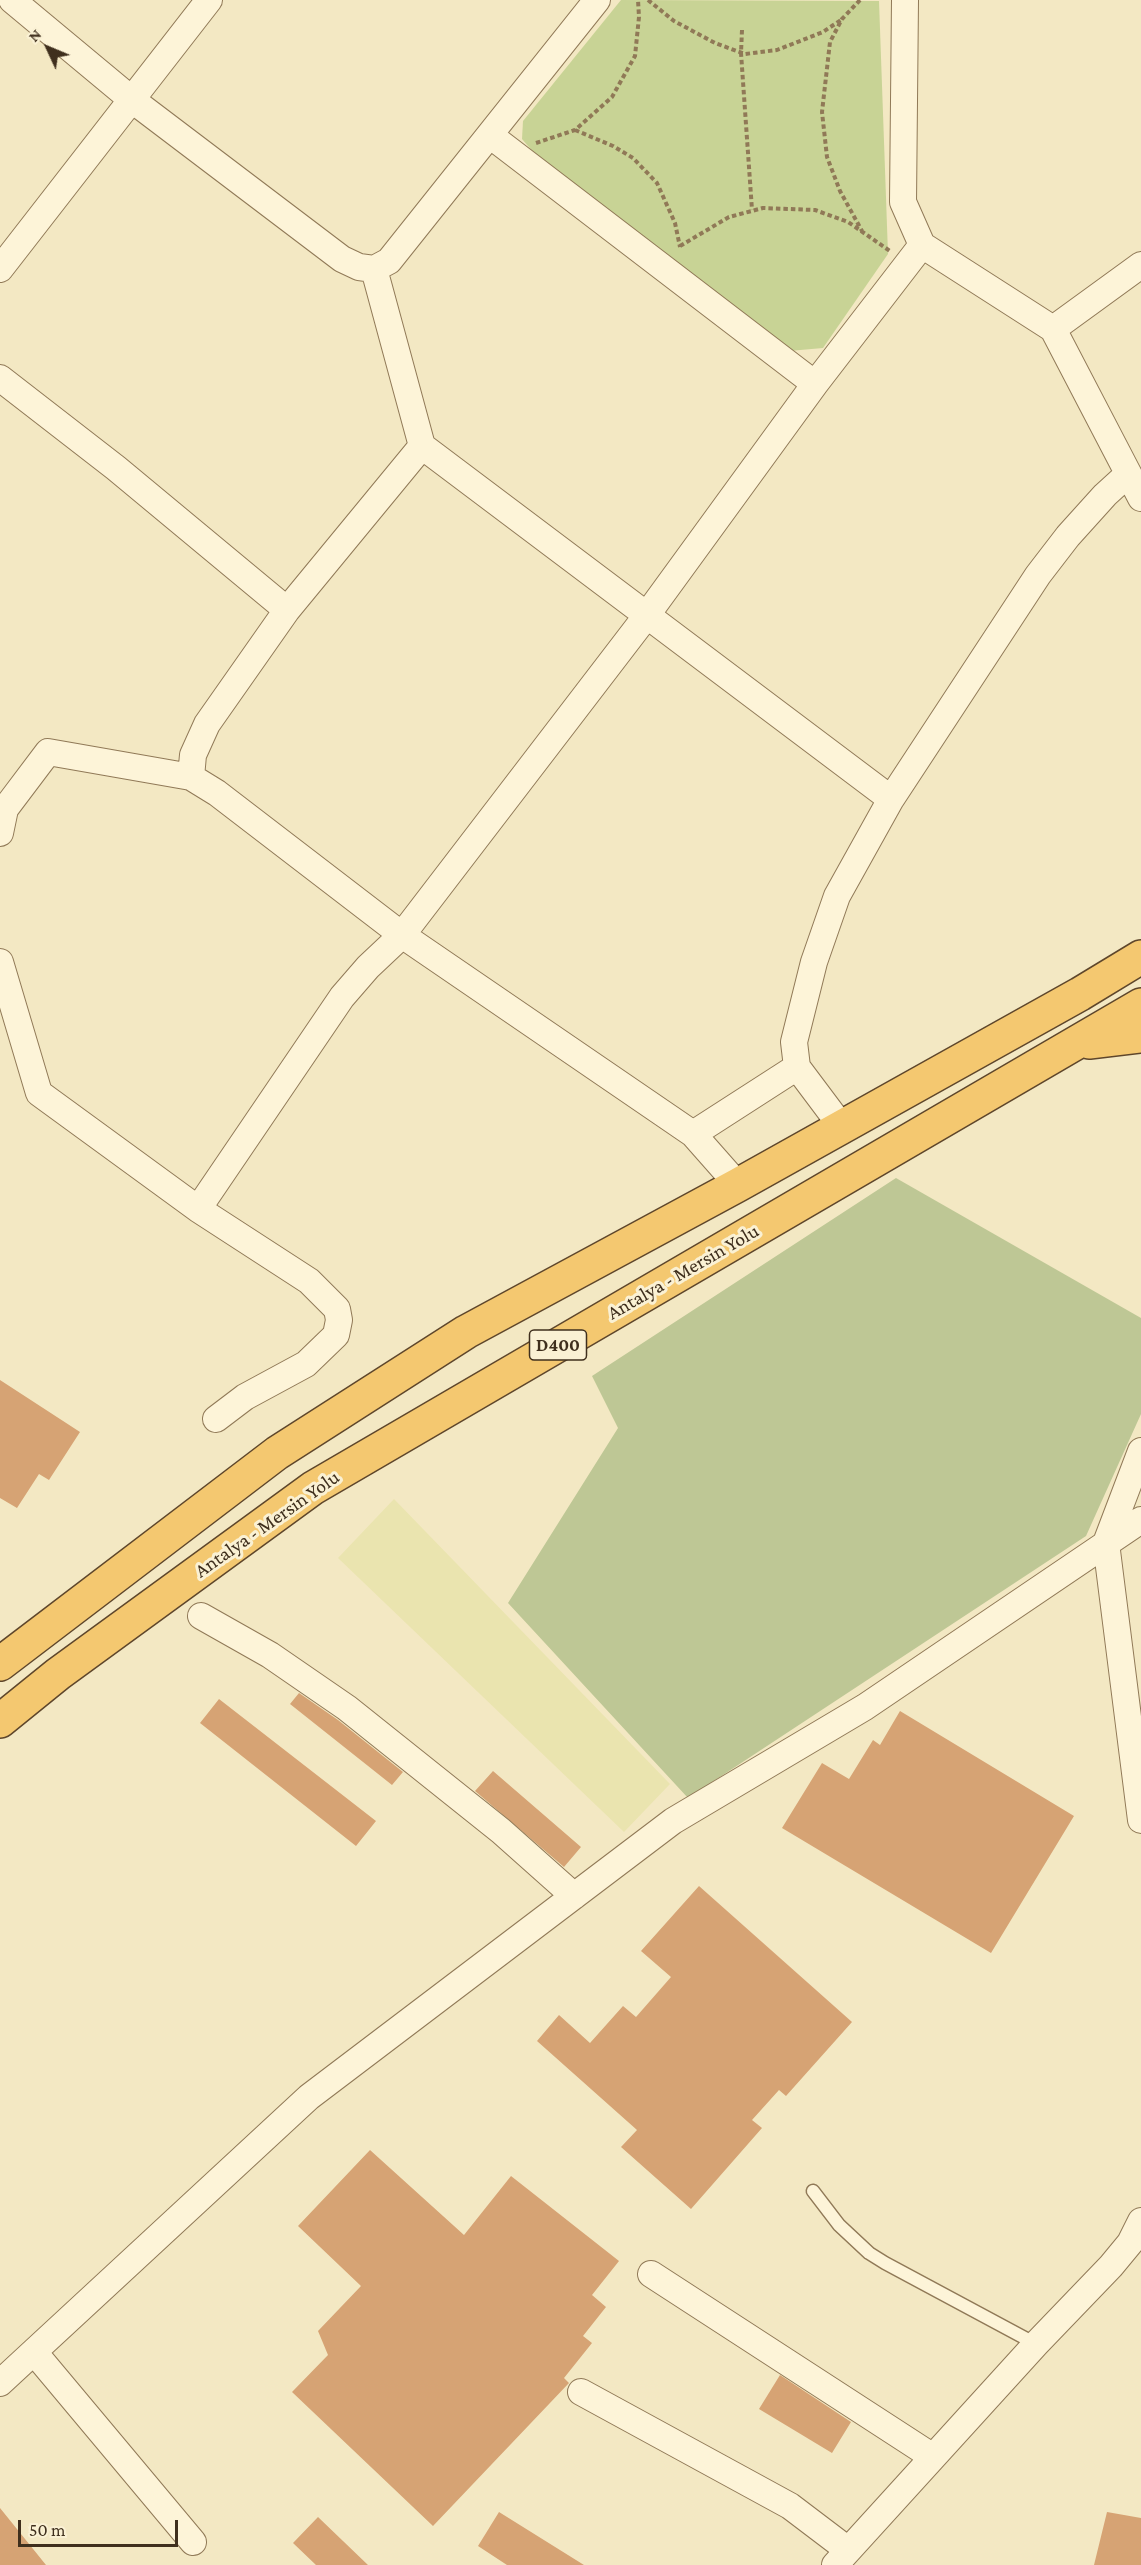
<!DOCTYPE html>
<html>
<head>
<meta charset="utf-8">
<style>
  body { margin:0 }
  #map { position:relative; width:1141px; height:2565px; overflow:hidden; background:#f3e8c3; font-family:"Crimson Pro",serif }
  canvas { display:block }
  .north { position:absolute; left:18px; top:18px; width:60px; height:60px; -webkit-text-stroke:4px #faf1d4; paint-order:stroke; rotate:314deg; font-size:16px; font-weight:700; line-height:24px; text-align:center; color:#3f2f1d }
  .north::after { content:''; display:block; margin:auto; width:21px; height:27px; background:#3f2f1d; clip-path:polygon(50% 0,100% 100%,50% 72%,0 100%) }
  .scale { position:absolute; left:18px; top:2520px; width:160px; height:27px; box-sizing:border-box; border:3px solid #3f2f1d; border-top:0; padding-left:8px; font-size:18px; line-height:21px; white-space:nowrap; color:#3f2f1d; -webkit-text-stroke:4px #faf1d4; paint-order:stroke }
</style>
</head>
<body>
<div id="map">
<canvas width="1141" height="2565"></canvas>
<div class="north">N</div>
<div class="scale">50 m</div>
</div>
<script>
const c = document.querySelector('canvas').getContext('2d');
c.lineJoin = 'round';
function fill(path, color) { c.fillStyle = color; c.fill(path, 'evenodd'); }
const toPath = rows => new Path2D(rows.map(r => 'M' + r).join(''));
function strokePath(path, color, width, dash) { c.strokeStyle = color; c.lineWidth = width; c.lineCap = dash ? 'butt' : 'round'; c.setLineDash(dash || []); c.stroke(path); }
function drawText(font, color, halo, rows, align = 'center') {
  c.font = font + ' "Crimson Pro",serif'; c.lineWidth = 6; c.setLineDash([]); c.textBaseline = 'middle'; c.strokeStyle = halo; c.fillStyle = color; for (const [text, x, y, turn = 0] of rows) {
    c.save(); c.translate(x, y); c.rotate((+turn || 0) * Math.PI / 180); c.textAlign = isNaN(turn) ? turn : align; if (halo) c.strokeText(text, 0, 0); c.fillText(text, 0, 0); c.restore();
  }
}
fill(toPath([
  [394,1499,670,1784,624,1832,338,1558]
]), '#eae4af');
fill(toPath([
  [621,0,879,1,888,254,823,348,789,351,541,161,522,139,523,121]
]), '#c8d395');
fill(toPath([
  [896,1178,1141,1318,1141,1414,1086,1536,688,1798,508,1603,618,1428,592,1376]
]), '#bec795');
fill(toPath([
  [0,1380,80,1432,49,1480,39,1474,17,1508,0,1498],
  [299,1693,338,1720,403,1772,392,1785,290,1704],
  [219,1699,376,1821,356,1846,200,1723],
  [900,1711,1074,1816,991,1953,782,1828,822,1763,849,1779,873,1740,880,1745],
  [493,1771,581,1847,564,1867,475,1791],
  [699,1886,852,2022,786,2096,779,2090,752,2120,762,2128,691,2209,621,2147,637,2130,537,2041,559,2015,590,2043,623,2006,636,2017,671,1977,641,1951],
  [370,2150,464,2235,511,2176,619,2261,592,2295,606,2307,583,2336,592,2343,564,2378,569,2383,433,2526,292,2392,328,2355,318,2331,361,2286,298,2226],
  [780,2375,851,2422,832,2453,759,2409],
  [0,2508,46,2565,0,2565],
  [499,2512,584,2565,507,2565,478,2546],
  [1107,2512,1141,2518,1141,2565,1094,2565],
  [318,2517,368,2565,316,2565,293,2543]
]), '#d6a374');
const service = toPath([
  [813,2191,839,2225,869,2253,885,2263,1036,2344]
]);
const minor = toPath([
  [12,0,131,99,342,259,359,267,374,269,389,261,597,0],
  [905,0,903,202,922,245,1053,329,1141,498],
  [491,136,815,384],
  [0,269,209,0],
  [374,269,422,446,891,799],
  [1053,329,1141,265],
  [0,378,116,468,287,610,207,724,193,755,191,777,217,793,402,935,693,1134,738,1185],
  [287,610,422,446],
  [0,833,5,809,48,752,191,777],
  [0,962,39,1093,198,1209,342,997,368,967,402,935,641,623,815,384,922,245],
  [842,1127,797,1067,794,1042,814,962,837,896,891,799,1038,575,1068,536,1105,495,1128,474],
  [693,1134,797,1067],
  [198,1209,309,1281,337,1309,339,1320,336,1335,306,1364,245,1397,216,1419],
  [1141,1451,1106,1543,1141,1820],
  [201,1616,270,1655,347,1708,501,1831,574,1896],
  [651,2274,933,2457],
  [34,2352,193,2542],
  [0,2383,309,2097,574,1896,673,1821,865,1707,1141,1520],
  [581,2392,790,2506,848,2550],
  [835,2565,1036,2344,1111,2266,1130,2243,1141,2221]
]);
const trunk = toPath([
  [1089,1042,1141,1036],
  [0,1664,277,1453,466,1332,738,1185,1080,994,1141,957],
  [0,1721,58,1674,313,1488,1141,1005]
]);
strokePath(service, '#907957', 15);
strokePath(minor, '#907957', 28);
strokePath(trunk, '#5e462b', 36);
strokePath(toPath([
  [648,0,674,21,715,43,745,54,777,50,823,32,841,20],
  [860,0,842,19,830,42,822,112,827,157,840,191,862,231],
  [742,30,741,53,752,210],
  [575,130,613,146,633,158,657,183,675,223,680,247],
  [536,143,575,130,612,97,635,56,639,17,638,0],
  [680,246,729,217,763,208,815,210,848,222,890,251]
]), '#907957', 4, [4.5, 3]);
strokePath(service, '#fdf4d8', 12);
strokePath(minor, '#fdf4d8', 26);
strokePath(trunk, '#f4c870', 33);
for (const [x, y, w] of [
  [558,1345,57]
]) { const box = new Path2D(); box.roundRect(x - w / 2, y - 15, w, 30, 4.5); c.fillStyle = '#faf1d4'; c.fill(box); strokePath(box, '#3f2f1d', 1.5); }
drawText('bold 18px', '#3f2f1d', null, [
  ["D400",558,1345]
]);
drawText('20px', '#3f2f1d', '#faf1d4', [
  ["Antalya - Mersin Yolu",683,1272,-30],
  ["Antalya - Mersin Yolu",267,1524,-35]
]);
</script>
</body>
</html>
